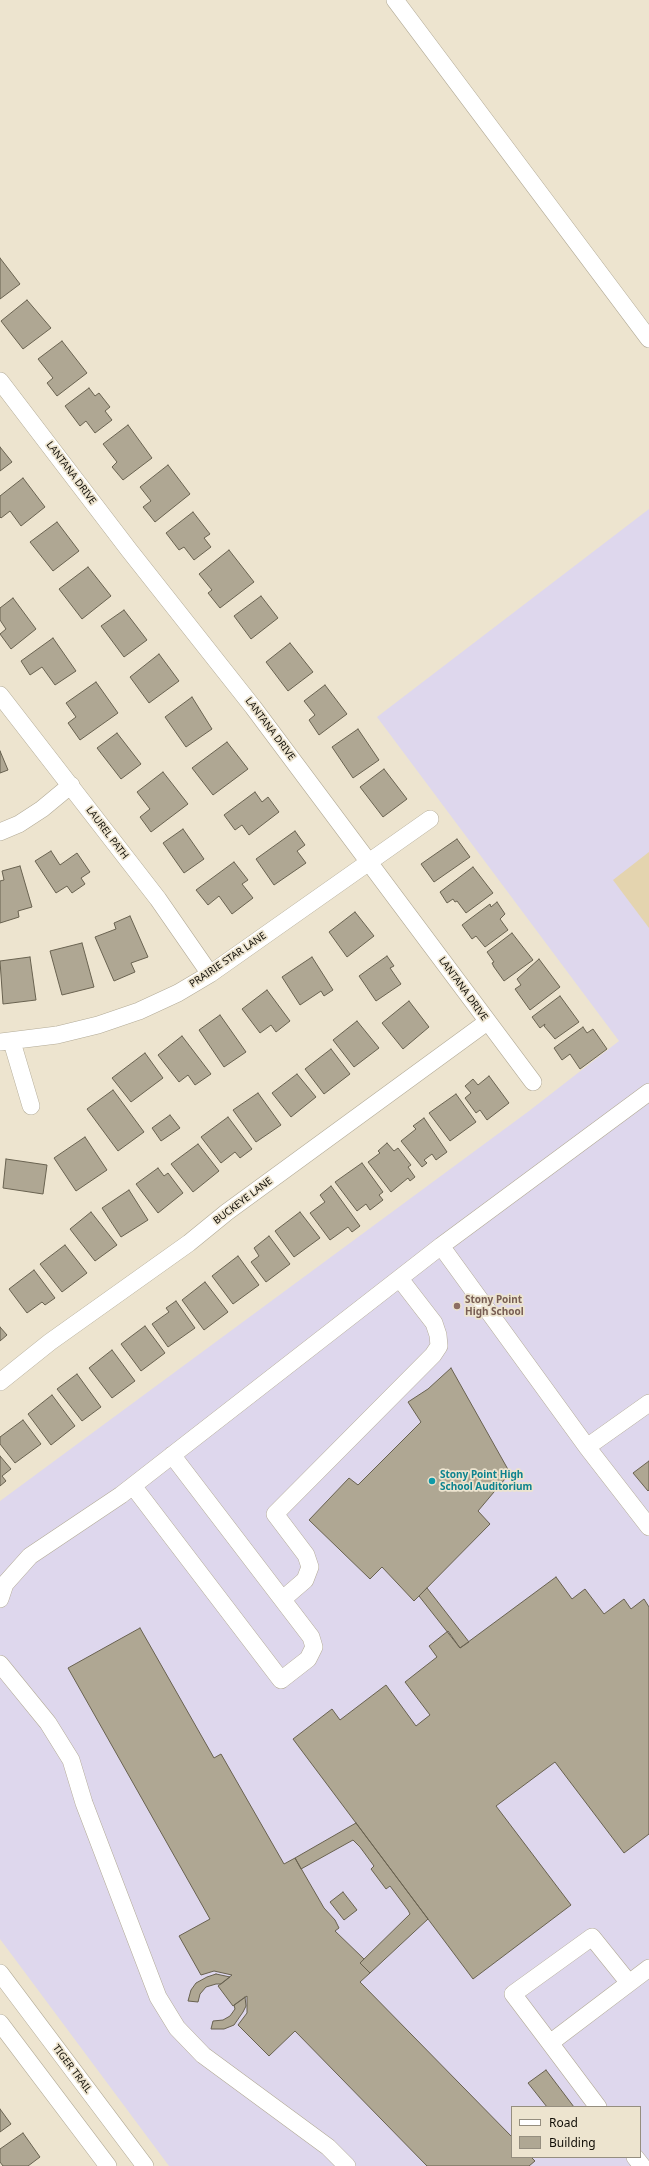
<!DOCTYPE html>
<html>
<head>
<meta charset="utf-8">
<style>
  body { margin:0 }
  #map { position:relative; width:649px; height:2166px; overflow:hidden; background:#ede4cf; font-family:"Noto Sans",sans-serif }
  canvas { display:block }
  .legend { position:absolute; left:511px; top:2106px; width:130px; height:52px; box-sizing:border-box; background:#ede4cf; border:1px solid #958e7f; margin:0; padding:5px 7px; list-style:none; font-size:12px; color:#110e07 }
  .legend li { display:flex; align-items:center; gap:8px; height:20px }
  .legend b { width:20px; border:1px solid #958e7f }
</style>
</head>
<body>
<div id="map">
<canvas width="649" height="2166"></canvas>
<ul class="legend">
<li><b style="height:5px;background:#fff"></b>Road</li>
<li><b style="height:11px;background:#afa793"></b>Building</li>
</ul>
</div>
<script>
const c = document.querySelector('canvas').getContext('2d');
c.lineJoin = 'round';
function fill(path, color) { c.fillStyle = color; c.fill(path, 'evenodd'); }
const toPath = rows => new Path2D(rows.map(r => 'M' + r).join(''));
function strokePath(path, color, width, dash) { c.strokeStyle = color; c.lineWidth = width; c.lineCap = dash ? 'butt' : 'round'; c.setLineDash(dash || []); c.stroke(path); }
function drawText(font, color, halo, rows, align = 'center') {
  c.font = font + ' "Noto Sans",sans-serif'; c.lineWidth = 3.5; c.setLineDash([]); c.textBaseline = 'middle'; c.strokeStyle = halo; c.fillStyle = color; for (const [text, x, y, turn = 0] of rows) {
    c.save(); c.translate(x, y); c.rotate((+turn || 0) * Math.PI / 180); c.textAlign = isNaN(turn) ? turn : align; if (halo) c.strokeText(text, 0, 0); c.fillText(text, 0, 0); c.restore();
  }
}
fill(toPath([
  [649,509,649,2166,169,2166,0,1939,0,1501,529,1111,619,1041,377,717],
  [512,2107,640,2107,640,2157,512,2157]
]), '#ded7ed');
fill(toPath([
  [649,852,649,928,613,880]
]), '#e4d4af');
const building = toPath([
  [0,258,20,284,0,299,0,258],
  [27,300,51,328,23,349,1,321,27,300],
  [62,341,87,373,57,396,47,383,53,378,38,359,62,341],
  [89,388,95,396,99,393,110,407,105,411,112,420,95,433,86,421,80,426,65,406,89,388],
  [128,425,152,458,123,480,112,467,117,462,103,444,128,425],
  [0,447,12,462,0,471,0,447],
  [168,465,190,494,155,522,143,507,151,501,140,487,168,465],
  [23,478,45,507,21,526,10,511,1,518,0,517,0,496,23,478],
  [193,512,210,534,204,538,211,547,194,560,184,547,179,550,166,533,193,512],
  [57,522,79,551,53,571,30,542,57,522],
  [229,550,254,582,220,608,208,593,212,590,199,574,229,550],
  [88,567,111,596,82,619,59,589,88,567],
  [261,596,278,618,251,639,234,616,261,596],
  [13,598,36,629,11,649,0,634,6,629,0,620,0,608,13,598],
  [124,610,147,640,124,657,101,626,124,610],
  [53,638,76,671,55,685,42,667,30,675,21,661,53,638],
  [290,643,313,672,288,691,266,662,290,643],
  [159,654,179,681,149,703,130,677,159,654],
  [96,682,118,713,80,740,68,723,76,717,66,703,96,682],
  [325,685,347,714,319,735,309,720,315,715,304,701,325,685],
  [192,697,212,729,186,747,165,717,192,697],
  [358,729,379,760,353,778,332,747,358,729],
  [117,733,141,764,121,779,97,748,117,733],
  [227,742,248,769,213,795,192,768,227,742],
  [0,751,8,770,0,773,0,751],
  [384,769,407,799,383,817,360,787,384,769],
  [163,772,188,804,151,832,140,817,150,809,137,792,163,772],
  [255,792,262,802,268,797,279,812,249,835,242,825,235,830,224,815,255,792],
  [183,829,204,859,184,873,163,843,183,829],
  [295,831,305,845,297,851,306,863,274,885,256,859,295,831],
  [457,839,470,857,434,882,421,864,457,839],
  [51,851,60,865,77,853,90,872,81,878,85,884,72,893,67,886,56,893,35,861,51,851],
  [234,862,248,880,242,884,253,898,232,914,219,896,208,905,196,890,234,862],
  [20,866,32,907,18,911,19,917,0,923,0,881,4,880,2,871,20,866],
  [473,867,493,893,466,913,457,901,455,902,453,899,447,903,440,892,473,867],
  [497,902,505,914,500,919,508,930,485,947,476,936,472,939,462,925,490,904,491,907,497,902],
  [355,912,374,936,347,957,329,932,355,912],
  [130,916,148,957,131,963,135,972,114,981,95,937,116,929,114,923,130,916],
  [512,933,533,960,504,981,494,967,492,963,494,962,487,952,512,933],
  [82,943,94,987,62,995,50,951,82,943],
  [387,956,394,966,390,968,401,984,376,1001,359,976,387,956],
  [30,957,36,1000,3,1004,0,961,30,957],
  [312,957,333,990,324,996,321,991,300,1005,282,977,312,957],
  [539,959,560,987,530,1010,515,989,521,985,517,979,539,959],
  [267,990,290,1021,276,1032,271,1025,260,1033,242,1009,267,990],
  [560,996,579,1022,555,1039,544,1026,545,1024,540,1028,532,1017,560,996],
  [409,1001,429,1027,403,1049,382,1023,409,1001],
  [220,1015,246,1052,224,1067,199,1030,220,1015],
  [357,1021,379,1048,354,1067,333,1040,357,1021],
  [583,1027,587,1033,593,1029,607,1049,580,1069,570,1054,562,1060,554,1048,583,1027],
  [182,1036,211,1074,195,1085,188,1075,179,1082,158,1055,182,1036],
  [331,1049,350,1074,324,1094,305,1069,331,1049],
  [145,1053,163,1078,131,1102,112,1078,145,1053],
  [297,1074,316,1097,291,1117,272,1093,297,1074],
  [489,1076,509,1103,487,1120,480,1110,476,1113,465,1098,471,1093,465,1086,473,1079,478,1085,489,1076],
  [113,1090,144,1132,118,1151,87,1109,113,1090],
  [258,1093,281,1125,256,1142,233,1110,258,1093],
  [456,1094,476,1122,450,1141,429,1113,456,1094],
  [170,1115,180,1128,161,1141,152,1128,170,1115],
  [228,1117,252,1149,240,1158,235,1152,221,1163,201,1137,228,1117],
  [424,1118,447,1152,436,1160,432,1154,424,1160,427,1163,422,1167,401,1141,416,1129,413,1126,424,1118],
  [85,1137,107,1170,76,1191,54,1158,85,1137],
  [387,1143,394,1151,398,1148,411,1165,408,1167,415,1177,410,1181,408,1178,391,1192,368,1162,380,1153,378,1151,387,1143],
  [198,1144,219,1171,193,1192,171,1164,198,1144],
  [6,1159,47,1165,43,1194,3,1188,6,1159],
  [362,1163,383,1192,379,1195,383,1200,370,1210,366,1204,357,1211,335,1182,362,1163],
  [158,1168,164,1176,168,1173,183,1193,158,1213,136,1184,158,1168],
  [331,1186,360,1226,352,1232,348,1227,330,1240,310,1213,325,1202,320,1195,331,1186],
  [129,1190,148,1220,121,1237,102,1208,129,1190],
  [91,1212,117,1245,95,1261,70,1229,91,1212],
  [300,1212,320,1238,294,1257,275,1231,300,1212],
  [269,1236,290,1264,266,1282,251,1262,259,1256,254,1248,269,1236],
  [65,1245,87,1273,62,1292,40,1264,65,1245],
  [238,1256,259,1285,233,1304,212,1276,238,1256],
  [34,1270,55,1298,45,1305,42,1302,27,1313,9,1289,34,1270],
  [205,1282,228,1312,204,1330,182,1300,205,1282],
  [176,1301,195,1328,168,1347,152,1324,169,1312,166,1308,176,1301],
  [145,1326,165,1353,141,1371,121,1344,145,1326],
  [0,1327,7,1335,0,1341,0,1327],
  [112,1350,135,1381,112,1398,89,1368,112,1350],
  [451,1368,510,1473,478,1511,490,1524,414,1601,382,1567,370,1579,309,1520,349,1478,358,1485,421,1422,408,1402,428,1389,451,1368],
  [77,1374,101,1407,82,1421,57,1389,77,1374],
  [52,1395,75,1426,51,1445,28,1414,52,1395],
  [23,1420,41,1444,15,1463,0,1444,0,1437,23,1420],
  [0,1456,11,1469,2,1476,6,1481,0,1486,0,1456],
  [649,1461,649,1490,648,1491,633,1473,649,1461],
  [556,1577,572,1599,585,1589,604,1614,624,1599,631,1609,644,1599,649,1607,649,1834,624,1853,555,1762,496,1806,571,1905,473,1979,293,1739,332,1709,340,1720,386,1685,416,1726,430,1715,405,1682,437,1657,429,1646,448,1631,460,1648,556,1577],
  [427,1588,469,1642,460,1648,419,1596,427,1588],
  [140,1628,214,1758,221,1754,284,1864,295,1858,324,1908,335,1920,339,1928,335,1931,364,1959,360,1963,370,1973,360,1982,512,2137,512,2157,531,2157,535,2161,529,2166,427,2166,295,2031,269,2056,238,2025,247,2013,247,1996,233,2006,218,1986,232,1975,214,1971,201,1975,179,1936,210,1919,68,1668,140,1628],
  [356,1823,428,1919,370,1973,360,1963,410,1914,408,1910,390,1886,386,1889,371,1869,374,1866,360,1847,353,1840,301,1869,295,1858,356,1823],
  [343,1892,357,1910,344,1920,330,1902,343,1892],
  [216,1974,230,1977,221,1984,216,1984,206,1987,200,1994,198,2002,188,2001,191,1990,196,1983,207,1977,216,1974],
  [245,1997,246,2006,243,2012,234,2025,224,2029,211,2029,213,2021,223,2020,230,2016,235,2009,234,2005,245,1997],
  [546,2070,574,2107,547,2107,528,2083,546,2070],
  [0,2109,11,2124,0,2132,0,2109],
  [23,2133,40,2157,28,2166,3,2166,0,2162,0,2149,23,2133]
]);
fill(building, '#afa793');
strokePath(building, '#696250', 1);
const minor = toPath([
  [395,0,649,339],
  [0,381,129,550,253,707,533,1082],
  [0,695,158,899,210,974],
  [0,832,19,824,42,809,71,785],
  [0,1042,57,1035,98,1025,139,1011,178,993,210,974,430,819],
  [12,1042,31,1106],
  [441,1246,587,1447,649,1527],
  [0,1382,50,1342,189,1243,227,1212,487,1022],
  [587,1447,649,1403],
  [133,1486,281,1680,308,1659,314,1647,311,1637,172,1455],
  [0,1599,5,1584,30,1556,121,1495,441,1246,649,1092],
  [283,1599,305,1580,310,1567,306,1555,275,1514,433,1355,439,1346,438,1335,434,1323,400,1279],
  [0,1664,48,1723,71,1760,84,1803,158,1997,177,2028,203,2055,328,2147,347,2166],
  [0,1973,145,2166],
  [0,2023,108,2166],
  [550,2043,513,1994,592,1937,629,1983],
  [598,2107,550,2043,649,1968],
  [635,2157,642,2166]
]);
strokePath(minor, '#b2aa96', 18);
strokePath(minor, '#fff', 17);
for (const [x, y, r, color] of [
  [457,1306,4,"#8d6e63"],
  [432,1481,4,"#0f9aa8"]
]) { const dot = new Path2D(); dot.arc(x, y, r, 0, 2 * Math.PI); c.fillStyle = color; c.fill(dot); strokePath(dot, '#ede4cf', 1.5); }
drawText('10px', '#110e07', '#ede4cf', [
  ["LANTANA DRIVE",71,473,53],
  ["LANTANA DRIVE",270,729,53],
  ["LAUREL PATH",107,833,53],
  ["PRAIRIE STAR LANE",228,960,-34],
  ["LANTANA DRIVE",463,989,54],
  ["BUCKEYE LANE",243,1201,-37],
  ["TIGER TRAIL",72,2069,53]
]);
drawText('bold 10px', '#785e54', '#ede4cf', [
  ["Stony Point",465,1300],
  ["High School",465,1312]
], 'left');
drawText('bold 10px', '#0d838f', '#ede4cf', [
  ["Stony Point High",440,1475],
  ["School Auditorium",440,1487]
], 'left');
</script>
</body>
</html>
